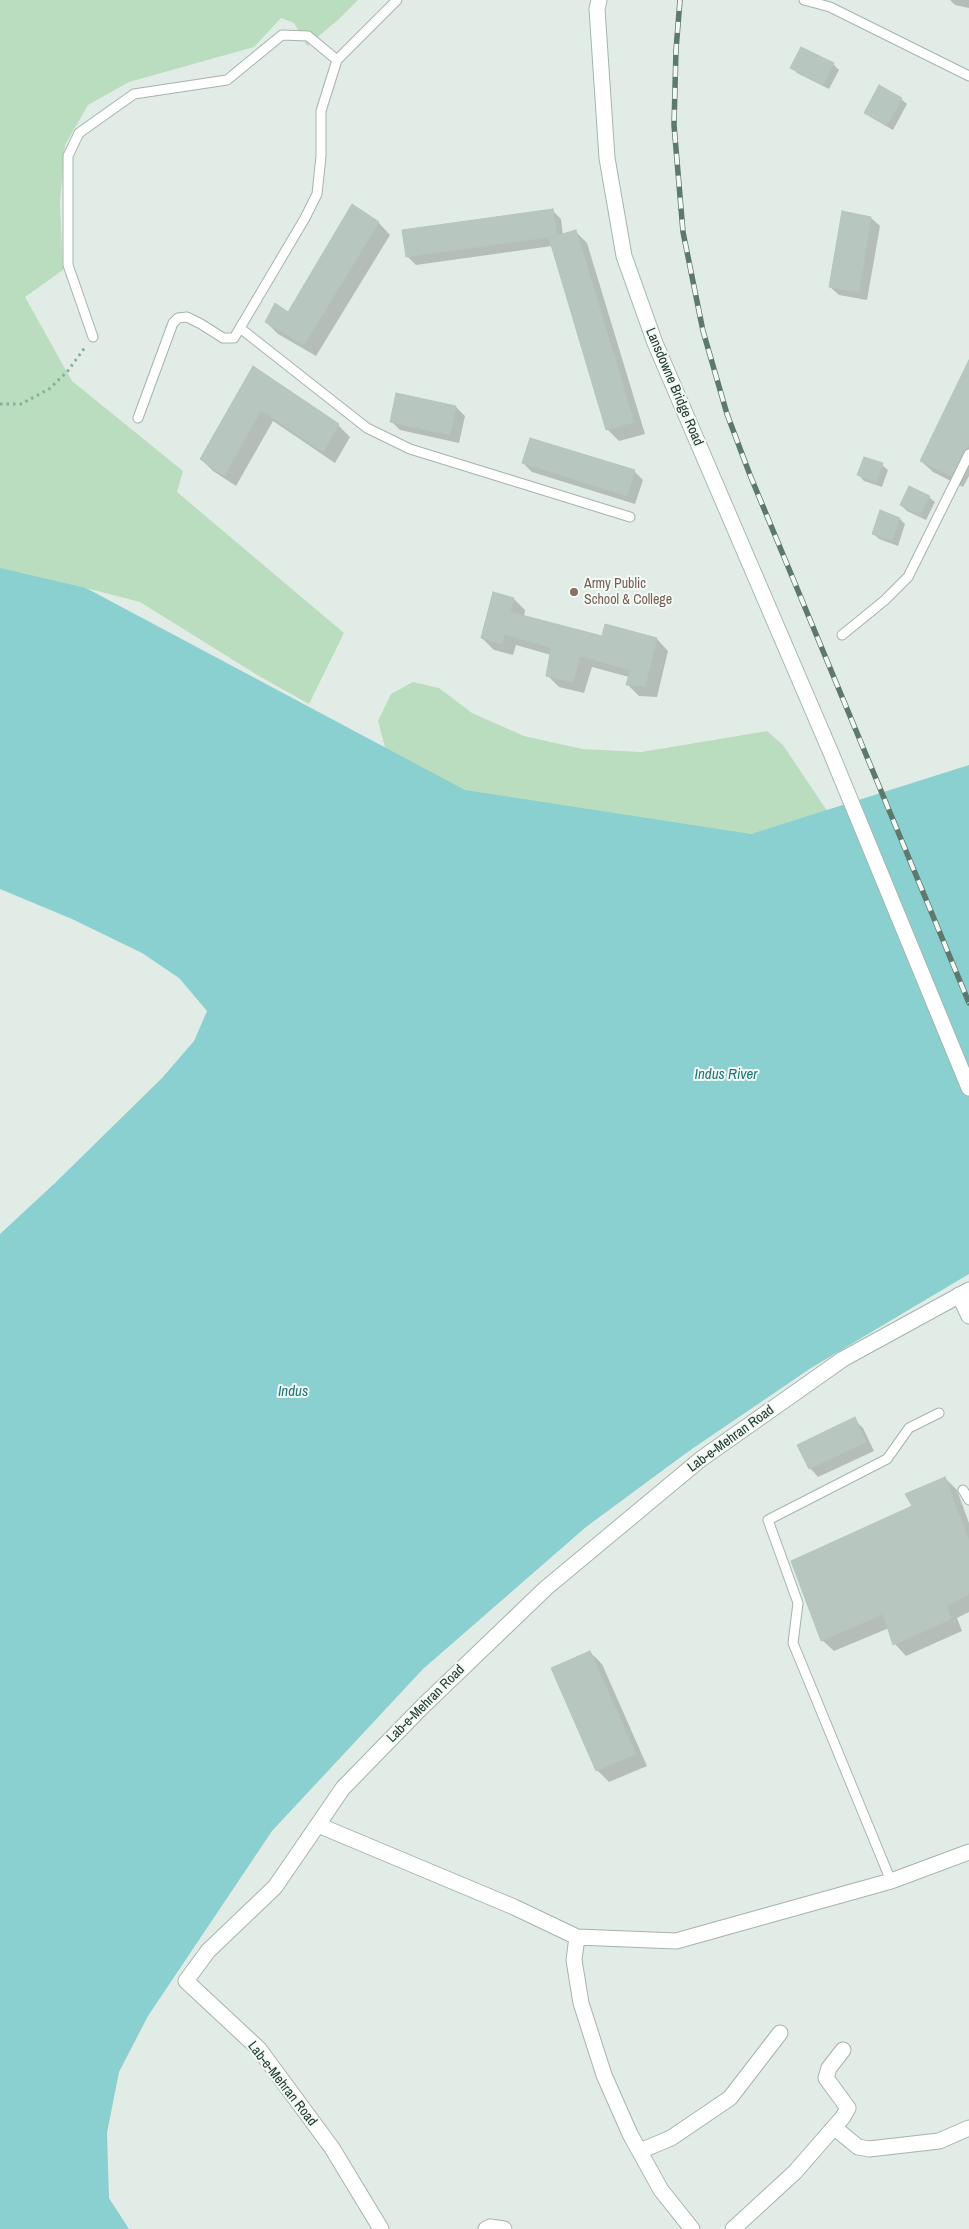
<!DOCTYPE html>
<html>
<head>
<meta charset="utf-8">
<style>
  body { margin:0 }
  canvas { display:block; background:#e2ece6 }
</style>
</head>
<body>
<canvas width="969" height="2229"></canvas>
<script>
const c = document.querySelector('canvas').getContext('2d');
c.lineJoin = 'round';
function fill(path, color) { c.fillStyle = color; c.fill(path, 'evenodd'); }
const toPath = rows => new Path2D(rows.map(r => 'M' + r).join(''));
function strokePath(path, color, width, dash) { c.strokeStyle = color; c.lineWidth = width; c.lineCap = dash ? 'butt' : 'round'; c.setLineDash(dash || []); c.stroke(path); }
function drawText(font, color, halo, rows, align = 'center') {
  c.font = font + ' "Archivo Narrow",sans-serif'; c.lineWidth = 4; c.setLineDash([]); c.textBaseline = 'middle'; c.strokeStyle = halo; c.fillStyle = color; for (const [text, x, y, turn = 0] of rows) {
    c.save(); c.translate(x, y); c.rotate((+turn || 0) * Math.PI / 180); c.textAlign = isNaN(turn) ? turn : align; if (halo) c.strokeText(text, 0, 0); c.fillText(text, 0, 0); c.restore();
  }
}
fill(toPath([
  [0,0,358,0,339,19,307,46,294,23,281,18,254,47,129,82,88,105,65,145,60,202,63,270,25,297,72,381,183,471,177,492,344,633,309,704,259,676,140,602,86,588,0,583],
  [413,682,439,688,472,713,524,736,582,749,641,752,767,731,783,745,842,833,575,835,390,766,378,721,391,694]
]), '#bbddbf');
fill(toPath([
  [0,568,86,588,465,790,751,834,969,765,969,1274,811,1368,689,1451,586,1527,423,1669,272,1831,148,2016,119,2072,107,2133,109,2198,129,2229,0,2229,0,1234,55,1183,162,1078,194,1041,207,1011,179,978,142,953,72,919,0,889]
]), '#8bd0d1');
fill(toPath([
  [950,0,969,0,969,8,955,5],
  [833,64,839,70,829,89,797,73,792,67],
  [901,99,907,104,893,130,872,118,866,113],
  [352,206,379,223,390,235,316,356,278,334,266,322,288,314],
  [552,210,561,219,563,235,576,232,587,243,645,434,619,441,607,429,552,246,416,265,407,256],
  [871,218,880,226,867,300,839,295,830,287],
  [969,362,969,476,963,487,933,472,921,461],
  [253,368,338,425,350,437,335,463,273,421,236,486,213,471,201,459],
  [456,407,465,416,459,443,400,430,391,421],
  [865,458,882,465,888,470,882,487,864,481,859,475],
  [523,463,634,471,643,480,635,504,532,472],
  [929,497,935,502,926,520,907,511,901,505],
  [900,519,905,524,898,546,879,539,873,533],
  [514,599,525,610,524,617,603,638,657,639,668,651,657,697,639,696,627,684,629,677,592,667,584,693,559,687,548,676,551,655,516,645,513,655,494,650,482,638],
  [854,1419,863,1428,874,1451,818,1477,810,1468],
  [945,1478,957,1490,969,1523,969,1612,957,1618,962,1631,906,1656,895,1644,889,1628,834,1651,822,1640,914,1506],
  [590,1652,602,1664,647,1766,609,1782,597,1770,553,1669]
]), '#0003');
const building = toPath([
  [801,47,834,63,823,85,790,68,801,47],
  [879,85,902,98,887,125,864,113,879,85],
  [352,204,379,222,304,345,265,322,275,303,288,312,352,204],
  [553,209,557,236,406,257,402,230,553,209],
  [842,211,871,217,859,292,829,287,842,211],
  [576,230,634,422,606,430,549,238,576,230],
  [969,360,969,444,951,476,920,461,969,360],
  [253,366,339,424,323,452,261,410,224,476,200,459,253,366],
  [396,393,456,406,450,435,390,422,396,393],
  [530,438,635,470,627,496,522,463,530,438],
  [864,457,883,463,876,482,857,475,864,457],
  [909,486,930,496,920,515,900,505,909,486],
  [880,510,900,518,892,541,872,534,880,510],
  [493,592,514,598,510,612,602,636,605,624,657,638,645,686,626,685,630,670,580,656,573,682,546,676,551,648,504,634,502,644,481,638,493,592],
  [855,1417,866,1442,809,1469,797,1445,855,1417],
  [945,1477,969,1541,969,1594,947,1606,951,1619,893,1645,883,1614,821,1641,791,1561,912,1506,905,1494,945,1477],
  [590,1651,636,1754,596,1771,551,1668,590,1651]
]);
fill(building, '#b7c7bf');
strokePath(building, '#b5c6bc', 1);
const lane = toPath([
  [804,0,830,7,969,76],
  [240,328,367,428,410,449,630,517],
  [93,337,68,265,68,156,79,133,134,94,227,80,282,35,308,36,337,60],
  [138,418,173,323,178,318,187,317,201,324,223,338,234,338,305,218,317,194,321,156,321,111,337,60,397,0],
  [842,635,885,600,908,577,969,454],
  [963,1490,969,1500],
  [891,1881,793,1643,798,1603,768,1520,887,1459,909,1428,939,1413]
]);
const street = toPath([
  [318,1825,514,1907,577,1937,676,1941,891,1881,969,1852],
  [577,1937,574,1960,581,2003,604,2075,630,2134,661,2190,692,2229],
  [835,2128,858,2147,869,2149,939,2141,969,2128],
  [640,2151,671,2138,730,2098,780,2033],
  [381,2229,332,2148,259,2049,186,1981,208,1951,275,1887,343,1788,422,1707,546,1588,701,1459,843,1359,969,1290],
  [486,2229,490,2227,504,2229],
  [733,2229,795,2172,843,2117,848,2108,826,2078,829,2068,843,2050]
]);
const secondary = toPath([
  [599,0,597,9,607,158,624,256,655,343,831,753,969,1088],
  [959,1295,969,1316]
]);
strokePath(lane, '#a5b4ac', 11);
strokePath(street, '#a5b4ac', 17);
strokePath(secondary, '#a1b8ac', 17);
strokePath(toPath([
  [0,404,21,404,49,389,67,372,86,346]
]), '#83b09b', 3, [2.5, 4]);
strokePath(lane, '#fff', 9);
strokePath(street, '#fff', 15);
strokePath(secondary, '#fff', 15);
const rail = toPath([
  [680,0,676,50,674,125,683,232,703,331,727,414,750,475,969,1003]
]);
strokePath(rail, '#5d796d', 5.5);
strokePath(rail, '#f3f9f5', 4, [11]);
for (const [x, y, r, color] of [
  [574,592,5,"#8d6e63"]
]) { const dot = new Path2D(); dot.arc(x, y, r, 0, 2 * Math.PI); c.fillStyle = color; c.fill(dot); strokePath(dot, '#f3f9f5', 2); }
drawText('14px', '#223d32', '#f3f9f5', [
  ["Lansdowne Bridge Road",674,387,67],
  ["Lab-e-Mehran Road",731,1439,-36],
  ["Lab-e-Mehran Road",426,1704,-45],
  ["Lab-e-Mehran Road",282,2084,52]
]);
drawText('14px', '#785e54', '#f3f9f5', [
  ["Army Public",584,584],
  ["School & College",584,600]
], 'left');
drawText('italic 15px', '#1d7779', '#f3f9f5', [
  ["Indus River",726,1075],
  ["Indus",293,1392]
]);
</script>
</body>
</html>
